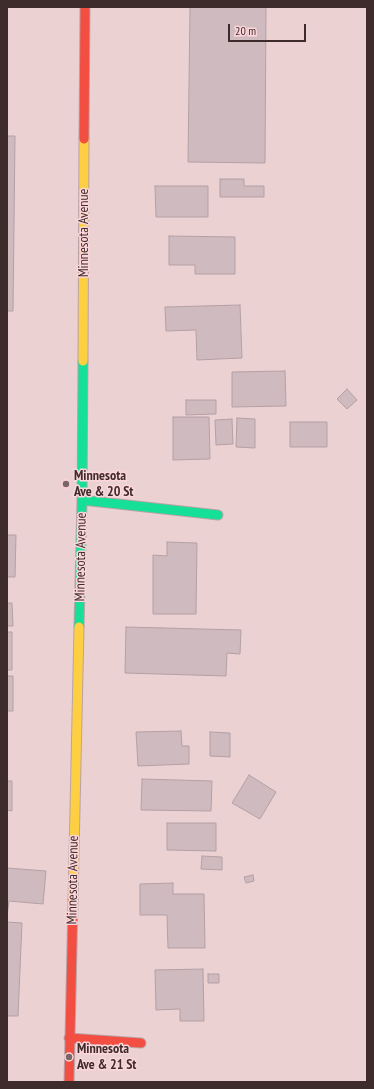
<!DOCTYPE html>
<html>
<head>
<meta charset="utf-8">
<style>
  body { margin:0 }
  #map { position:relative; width:374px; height:1089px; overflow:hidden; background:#ecd1d3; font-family:"PT Sans Narrow",sans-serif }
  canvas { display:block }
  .frame { position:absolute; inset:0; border:8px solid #3e2c2d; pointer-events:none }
  .scale { position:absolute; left:228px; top:24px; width:78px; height:18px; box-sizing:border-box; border:2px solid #3e2c2d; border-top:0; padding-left:5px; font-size:12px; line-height:14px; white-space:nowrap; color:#3e2c2d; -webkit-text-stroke:3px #fdd6d9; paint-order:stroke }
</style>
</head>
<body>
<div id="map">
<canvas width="374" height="1089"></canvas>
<div class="frame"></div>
<div class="scale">20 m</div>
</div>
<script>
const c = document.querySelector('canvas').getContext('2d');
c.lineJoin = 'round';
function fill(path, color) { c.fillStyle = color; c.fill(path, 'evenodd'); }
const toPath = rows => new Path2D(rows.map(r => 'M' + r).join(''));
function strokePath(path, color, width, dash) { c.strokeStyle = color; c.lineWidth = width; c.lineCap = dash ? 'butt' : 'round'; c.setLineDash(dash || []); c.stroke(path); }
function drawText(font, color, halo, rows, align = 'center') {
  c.font = font + ' "PT Sans Narrow",sans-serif'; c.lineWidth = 3; c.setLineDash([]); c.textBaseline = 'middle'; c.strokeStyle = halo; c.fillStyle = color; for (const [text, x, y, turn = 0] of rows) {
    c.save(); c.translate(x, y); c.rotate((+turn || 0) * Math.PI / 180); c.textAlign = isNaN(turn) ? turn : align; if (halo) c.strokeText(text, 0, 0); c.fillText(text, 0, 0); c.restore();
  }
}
const building = toPath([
  [190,7,266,7,265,163,188,162,190,7],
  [7,136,15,136,13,311,7,311,7,136],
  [220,179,244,179,244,186,264,186,264,197,220,197,220,179],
  [155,186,208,186,208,217,156,217,155,186],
  [169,236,235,237,235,274,195,274,195,265,169,265,169,236],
  [240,305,242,358,197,360,196,330,166,331,165,307,240,305],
  [285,371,286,406,232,407,232,372,285,371],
  [347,389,357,400,347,409,337,399,347,389],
  [186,400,216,400,216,414,186,415,186,400],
  [173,417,209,417,210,459,173,460,173,417],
  [237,418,255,419,255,448,236,447,237,418],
  [232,419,233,444,216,445,215,420,232,419],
  [290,422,327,422,327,447,290,447,290,422],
  [7,535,16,535,15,577,7,577,7,535],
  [167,542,197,543,196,614,153,614,153,555,167,556,167,542],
  [7,603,12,603,13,626,7,626,7,603],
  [126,627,241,630,240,654,227,653,226,676,125,673,126,627],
  [7,632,12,632,12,670,7,670,7,632],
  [7,676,13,676,13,711,7,711,7,676],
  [181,731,182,746,189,746,189,764,138,766,136,732,181,731],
  [210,732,230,733,230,757,210,756,210,732],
  [249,775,276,792,260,819,232,803,249,775],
  [142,779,212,781,211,811,141,810,142,779],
  [7,781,12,781,12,811,7,810,7,781],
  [167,823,216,823,216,851,167,850,167,823],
  [202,856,222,857,222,870,201,869,202,856],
  [7,868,46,871,43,904,9,901,7,916,7,868],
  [253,875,254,881,246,883,244,877,253,875],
  [173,883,173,894,204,894,205,948,168,948,167,915,140,915,140,884,173,883],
  [7,922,22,923,18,1016,7,1016,7,922],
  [203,969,204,1021,180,1021,180,1009,156,1010,155,970,203,969],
  [208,974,219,974,219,983,208,983,208,974]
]);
fill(building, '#cfbbbf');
strokePath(building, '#b4a0a4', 1);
const fast = toPath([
  [82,500,218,515],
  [79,627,82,500,83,361]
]);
const slow = toPath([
  [83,361,84,139],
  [73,900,79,627]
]);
const jam = toPath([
  [84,139,85,7],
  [69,1038,141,1043],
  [69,1082,73,900]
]);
strokePath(fast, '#b8a3a5', 11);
strokePath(slow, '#b8a3a5', 11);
strokePath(jam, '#b8a3a5', 11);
strokePath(fast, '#16e098', 9);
strokePath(slow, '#ffcf43', 9);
strokePath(jam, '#f24e42', 9);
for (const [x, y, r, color] of [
  [66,484,4,"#7b6667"],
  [69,1057,4,"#7b6667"]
]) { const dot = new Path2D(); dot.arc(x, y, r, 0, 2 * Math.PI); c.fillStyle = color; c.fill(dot); strokePath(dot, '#fdd6d9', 1.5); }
drawText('14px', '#3e2c2d', '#fdd6d9', [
  ["Minnesota Avenue",84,233,-90],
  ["Minnesota Avenue",81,557,-89],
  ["Minnesota Avenue",73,880,-89]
]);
drawText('bold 14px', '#3e2c2d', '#fdd6d9', [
  ["Minnesota",74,476],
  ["Ave & 20 St",74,492],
  ["Minnesota",77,1049],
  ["Ave & 21 St",77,1065]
], 'left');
</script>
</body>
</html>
